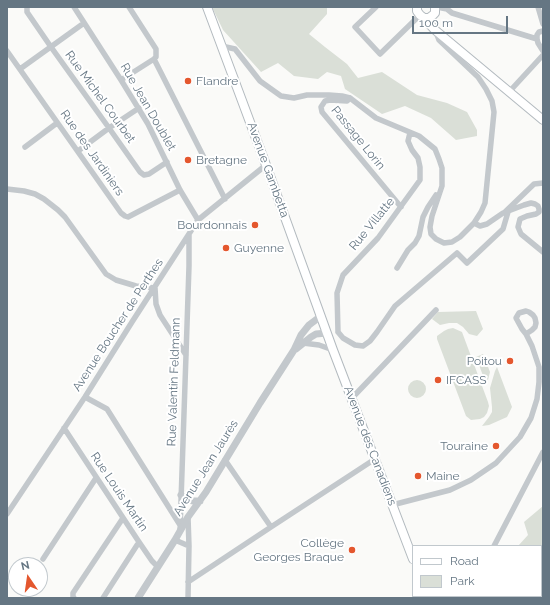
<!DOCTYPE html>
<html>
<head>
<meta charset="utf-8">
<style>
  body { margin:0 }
  #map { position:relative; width:550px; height:605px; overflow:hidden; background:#fafaf8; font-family:Raleway,sans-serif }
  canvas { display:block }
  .frame { position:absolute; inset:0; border:8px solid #657683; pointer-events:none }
  .legend { position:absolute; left:412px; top:545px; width:130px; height:52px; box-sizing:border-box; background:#fff; border:1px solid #c1c8cd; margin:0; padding:5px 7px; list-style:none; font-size:12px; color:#657683 }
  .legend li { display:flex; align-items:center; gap:8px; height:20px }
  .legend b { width:20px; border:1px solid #c1c8cd }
  .north { position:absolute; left:8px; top:557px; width:40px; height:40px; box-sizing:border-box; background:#fff; border:1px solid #c1c8cd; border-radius:50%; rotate:347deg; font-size:11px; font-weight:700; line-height:16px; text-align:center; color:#657683 }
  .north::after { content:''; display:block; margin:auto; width:14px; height:18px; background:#e4572e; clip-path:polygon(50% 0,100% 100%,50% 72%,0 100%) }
  .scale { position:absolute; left:412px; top:16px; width:96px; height:18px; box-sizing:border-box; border:2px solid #657683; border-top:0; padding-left:5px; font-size:12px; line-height:14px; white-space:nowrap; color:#657683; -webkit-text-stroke:3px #fff; paint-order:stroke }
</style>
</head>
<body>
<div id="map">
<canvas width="550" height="605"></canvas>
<div class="frame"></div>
<ul class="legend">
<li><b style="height:5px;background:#fff"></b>Road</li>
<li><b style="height:11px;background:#dadfd7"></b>Park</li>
</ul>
<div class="north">N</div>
<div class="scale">100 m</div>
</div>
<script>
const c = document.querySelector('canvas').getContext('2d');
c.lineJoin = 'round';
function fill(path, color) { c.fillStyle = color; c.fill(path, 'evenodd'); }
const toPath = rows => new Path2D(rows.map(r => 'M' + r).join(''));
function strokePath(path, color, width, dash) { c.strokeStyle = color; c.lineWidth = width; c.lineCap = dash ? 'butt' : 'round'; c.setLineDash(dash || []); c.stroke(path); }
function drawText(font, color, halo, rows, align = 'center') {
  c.font = font + ' Raleway,sans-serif'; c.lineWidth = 4; c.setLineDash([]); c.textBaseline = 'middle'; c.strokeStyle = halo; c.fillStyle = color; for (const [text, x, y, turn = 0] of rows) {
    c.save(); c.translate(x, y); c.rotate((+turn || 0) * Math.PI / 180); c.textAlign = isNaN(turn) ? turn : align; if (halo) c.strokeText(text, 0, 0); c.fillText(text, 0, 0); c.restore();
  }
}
fill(toPath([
  [212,7,327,7,327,14,309,34,325,47,347,64,358,78,382,72,417,95,447,103,467,112,477,130,477,136,456,140,431,118,405,106,382,114,345,89,341,76,327,72,318,79,294,76,278,63,261,72,223,30],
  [476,311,483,329,477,336,469,334,463,327,457,323,449,323,440,325,432,319,438,312],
  [453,328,462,332,488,402,489,406,487,413,484,417,480,419,471,420,466,416,437,339,437,336,444,331,448,329],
  [483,354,490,372,488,380,487,381,485,381,476,357],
  [497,367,512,407,507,417,489,425,482,426,489,417,492,412,492,407,490,388,495,371],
  '408 389a9 9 0 1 1 18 0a9 9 0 1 1-18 0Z',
  [543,506,543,598,474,598,476,596,541,596,541,546,518,546,528,535,524,522]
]), '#dadfd7');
const secondary = toPath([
  [207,7,266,165,333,350,413,559],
  [417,7,417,11,420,15,424,18,435,30,543,120],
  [424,18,429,18,433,15,435,13,435,7],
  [427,596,428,598]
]);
strokePath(secondary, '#b3babf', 10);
strokePath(toPath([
  [27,7,27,12,51,47,109,128,140,172,144,175,149,174,167,162],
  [74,7,121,80,148,124,180,190,198,220],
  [376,7,355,27,380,54,420,15],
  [437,7,447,9,452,13,537,39],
  [538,7,543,24],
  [543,31,539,32,537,35,537,39,538,43,543,51],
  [223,48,226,47,235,49,260,81,281,96,294,98,307,95,329,95,342,96,350,98,376,118,419,136,435,149,439,159,442,168,442,186,432,216,430,227,431,234,436,239,444,243,452,242,460,237,474,223,481,212,485,203,494,112,492,101,486,89,478,77,439,40,436,32],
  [7,51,121,213,125,216,128,217,180,190],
  [154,59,225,199],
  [20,69,84,23],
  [121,80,154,59,156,57,156,49,129,7],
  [509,92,543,55],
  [350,98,347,101,330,100,325,101,321,107,322,112,401,207],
  [25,147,57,123],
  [78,151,109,128,139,108],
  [7,189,24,191,35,194,44,199,58,210,65,217,106,274,116,280,136,286,155,288],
  [505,212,534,184,543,183],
  [474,223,480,226,487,224,503,213,524,205,531,203,535,204,538,206,539,209,539,212,536,214,527,216,520,219,518,227,521,234,543,252],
  [397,268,408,250,415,243,419,236,423,217,428,207,436,195],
  [155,288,156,304,160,315,186,355],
  [338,332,343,338,355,345,363,346,370,341,377,332,395,306,457,253,467,263,503,229,508,212],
  [338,332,337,293,343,275,378,238,420,180,420,167,418,158,412,150,408,141,410,133],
  [303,343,319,345,333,350],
  [85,397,107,409,180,525],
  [352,398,436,310],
  [64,428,139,542,152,561,158,567],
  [225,460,271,527],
  [392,505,450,490,471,480,496,463,520,437,531,418,537,399,539,382,539,367,532,346,526,334,522,329,516,318,519,313,526,311,529,312,533,315,535,318,536,323,535,327,532,330,526,334],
  [7,514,85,397,132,322,198,220,266,165],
  [188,517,189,546,188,598],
  [180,530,186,355,189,266,189,235],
  [175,540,189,546],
  [494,546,543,452],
  [43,559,96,478],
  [188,582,271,527,375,459],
  [74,598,73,597,73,593,123,518],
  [103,598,139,542],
  [452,598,455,596]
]), '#c3c8cc', 5.5);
strokePath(toPath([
  [296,349,311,337,316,334,327,333],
  [181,495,187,500,194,501,200,501],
  [138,598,175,540,188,517,206,492,260,403,294,350,301,335,309,325,321,316]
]), '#c3c8cc', 7);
strokePath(secondary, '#fff', 8);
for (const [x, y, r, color] of [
  [188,81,4,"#e4572e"],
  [188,160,4,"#e4572e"],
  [255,225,4,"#e4572e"],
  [226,248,4,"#e4572e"],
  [510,361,4,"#e4572e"],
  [438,380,4,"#e4572e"],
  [496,446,4,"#e4572e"],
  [418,476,4,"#e4572e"],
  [352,550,4,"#e4572e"]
]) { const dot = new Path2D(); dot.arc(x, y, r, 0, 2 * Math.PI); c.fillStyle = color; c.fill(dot); strokePath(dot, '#fff', 1.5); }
drawText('12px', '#657683', '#fff', [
  ["Flandre",196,81],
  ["Bretagne",196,160],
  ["Bourdonnais",247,225,"right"],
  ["Guyenne",234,248],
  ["Poitou",502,361,"right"],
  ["IFCASS",446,380],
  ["Touraine",488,446,"right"],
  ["Maine",426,476],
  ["Collège",344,543,"right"],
  ["Georges Braque",344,557,"right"]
], 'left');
drawText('12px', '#657683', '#fff', [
  ["Rue Michel Courbet",100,97,54],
  ["Rue Jean Doublet",148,107,60],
  ["Passage Lorin",358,138,51],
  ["Rue des Jardiniers",92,153,55],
  ["Avenue Gambetta",268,170,70],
  ["Rue Villatte",372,224,-51],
  ["Avenue Boucher de Perthes",118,325,-57],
  ["Rue Valentin Feldmann",174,382,-88],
  ["Avenue des Canadiens",370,446,69],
  ["Avenue Jean Jaurès",206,468,-58],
  ["Rue Louis Martin",119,492,56]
]);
</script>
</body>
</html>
